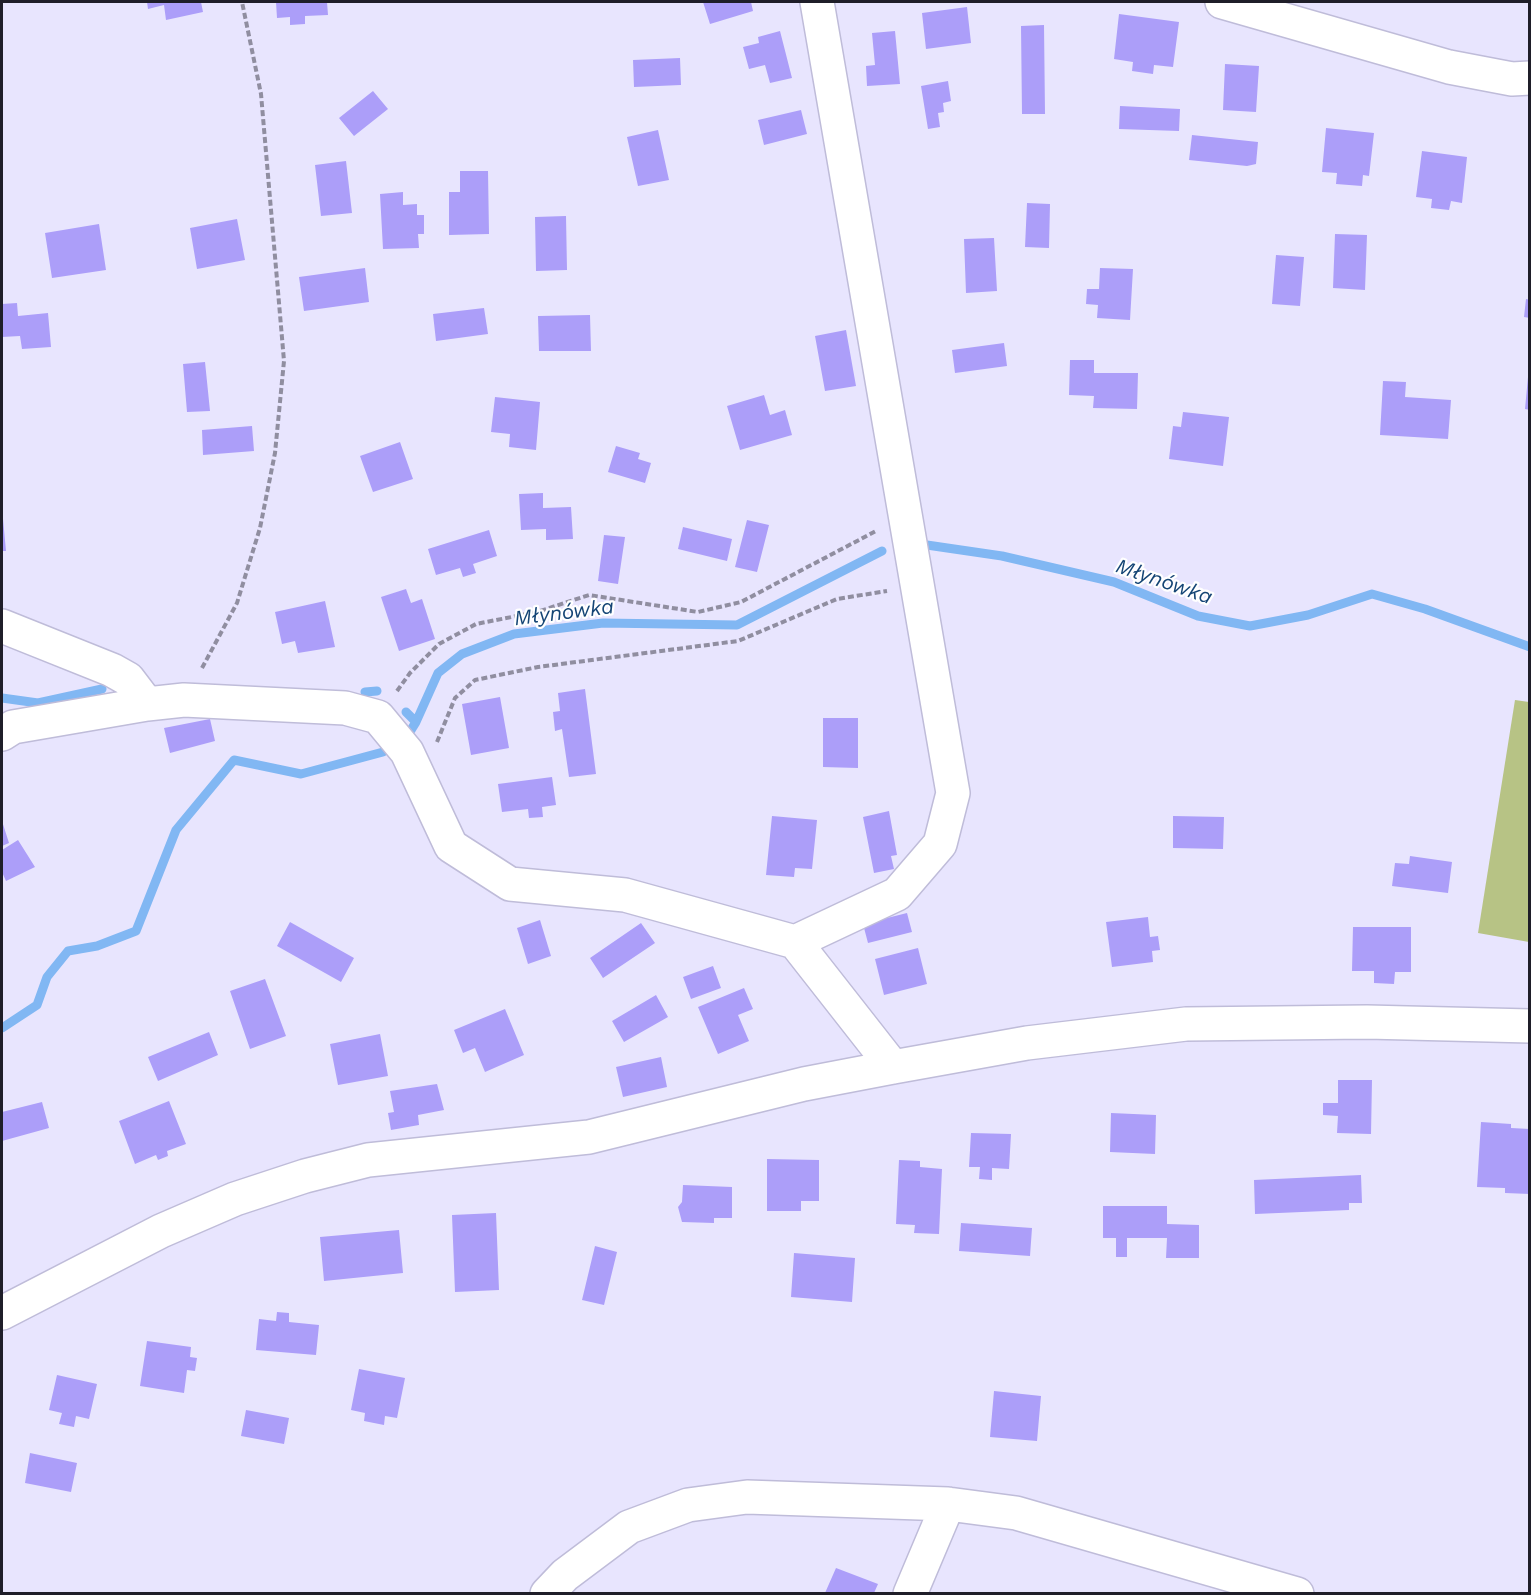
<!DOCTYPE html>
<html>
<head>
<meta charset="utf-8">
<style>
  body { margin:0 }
  #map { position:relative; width:1531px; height:1595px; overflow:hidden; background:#e8e5fe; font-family:"Work Sans",sans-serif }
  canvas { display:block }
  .frame { position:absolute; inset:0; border:3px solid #1f1e29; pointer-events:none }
</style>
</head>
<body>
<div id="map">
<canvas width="1531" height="1595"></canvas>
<div class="frame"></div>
</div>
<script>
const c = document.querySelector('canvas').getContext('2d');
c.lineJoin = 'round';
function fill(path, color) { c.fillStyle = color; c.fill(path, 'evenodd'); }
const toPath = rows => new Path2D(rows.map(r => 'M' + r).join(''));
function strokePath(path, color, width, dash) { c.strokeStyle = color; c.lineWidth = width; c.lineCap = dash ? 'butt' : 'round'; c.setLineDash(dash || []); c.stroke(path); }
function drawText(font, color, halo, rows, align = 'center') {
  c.font = font + ' "Work Sans",sans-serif'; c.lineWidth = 4.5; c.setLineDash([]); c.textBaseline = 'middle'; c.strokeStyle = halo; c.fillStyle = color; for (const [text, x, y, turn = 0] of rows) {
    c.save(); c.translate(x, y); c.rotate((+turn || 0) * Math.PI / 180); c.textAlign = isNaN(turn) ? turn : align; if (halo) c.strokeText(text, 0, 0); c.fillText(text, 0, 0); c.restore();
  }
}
fill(toPath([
  [1515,700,1529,702,1529,942,1478,933]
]), '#b7c385');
strokePath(toPath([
  [920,544,1002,556,1114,582,1198,616,1250,626,1308,615,1372,594,1425,609,1530,647],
  [365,692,377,691],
  [2,698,38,703,102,689],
  [406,712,416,722],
  [2,1028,37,1005,47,977,68,951,97,946,136,931,176,830,234,760,301,774,383,752,406,738,416,722,438,673,462,654,514,634,603,623,737,625,882,551]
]), '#81b7f3', 9);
fill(toPath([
  [147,2,201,2,203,12,166,20,164,5,148,9],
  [276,2,327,2,328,15,305,16,305,24,290,25,290,17,277,18],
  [703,2,751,2,753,11,710,24],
  [967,7,971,43,926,49,922,13],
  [1119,14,1179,22,1173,67,1154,65,1153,74,1132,71,1133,62,1114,59],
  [1044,25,1045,114,1022,114,1021,26],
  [780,31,792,78,770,83,765,65,749,69,743,47,759,43,758,37],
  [895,31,900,84,867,86,866,66,875,65,872,33],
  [680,58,681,85,634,87,633,60],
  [1225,64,1259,66,1256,112,1223,110],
  [948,81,951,101,943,103,944,112,938,113,940,127,928,129,921,86],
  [373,91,388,109,354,136,339,118],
  [1120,106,1180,109,1179,131,1119,129],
  [801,110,807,134,764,145,758,120],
  [1326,128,1374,133,1369,176,1363,175,1362,186,1336,184,1337,173,1322,172],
  [658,130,669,180,638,186,627,137],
  [1192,135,1258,142,1256,164,1247,166,1189,160],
  [1422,151,1467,157,1462,203,1451,201,1449,210,1431,208,1432,199,1416,197],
  [346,161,352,213,321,216,315,165],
  [460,171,488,171,489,234,449,235,449,192,460,192],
  [403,192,403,205,417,204,417,215,424,215,424,234,418,234,419,248,383,249,380,194],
  [1027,203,1050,204,1049,248,1025,247],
  [566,216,567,270,536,271,535,217],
  [237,219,245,260,197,269,190,228],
  [99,224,106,270,52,278,45,233],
  [1335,234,1367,235,1365,290,1333,288],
  [994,238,997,291,966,293,964,239],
  [1276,255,1304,257,1300,306,1272,304],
  [365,268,369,302,304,311,299,277],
  [1100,268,1133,269,1130,320,1097,318,1098,305,1086,304,1087,289,1099,289],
  [1526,299,1530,300,1530,318,1524,317],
  [17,303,18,316,48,313,51,347,22,349,20,336,2,337,2,304],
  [484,308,488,334,436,341,433,314],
  [590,315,591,351,539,351,538,316],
  [846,330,856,386,825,391,815,336],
  [1004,343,1007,366,955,373,952,350],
  [1070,360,1094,360,1094,373,1138,373,1137,409,1093,408,1094,396,1069,395],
  [205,362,210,411,187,412,183,364],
  [1528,377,1530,377,1530,410,1525,409],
  [1383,381,1406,382,1405,397,1451,400,1448,439,1380,435],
  [764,395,770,415,785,410,792,435,740,450,727,406],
  [495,397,540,402,536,450,509,447,510,434,491,432],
  [1183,412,1229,417,1223,466,1169,459,1173,426,1181,427],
  [252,426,254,451,203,455,202,430],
  [400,442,413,479,373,492,360,456],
  [616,446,640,453,638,459,651,463,645,483,608,472],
  [543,493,543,508,571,507,573,539,546,540,546,529,521,530,519,494],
  [2,508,6,551,2,551],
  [747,520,769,525,757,572,735,567],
  [683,527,732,539,727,561,678,549],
  [489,530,497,556,473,564,476,573,463,577,460,568,436,575,428,549],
  [604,535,625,537,618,584,598,581],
  [406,589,411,603,422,599,435,639,399,651,381,597],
  [325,601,335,647,298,653,295,641,282,644,275,612],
  [585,689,596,774,569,777,562,729,555,731,553,712,560,711,558,693],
  [500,697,509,748,471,755,462,704],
  [823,718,858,718,858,768,823,767],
  [210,719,215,741,170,753,164,728],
  [552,777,556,805,542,807,543,817,529,818,528,809,502,812,498,784],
  [889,811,897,855,891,856,894,869,874,873,863,817],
  [772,816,817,820,812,869,795,868,794,877,766,875],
  [1173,816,1224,817,1223,849,1173,848],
  [2,821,9,843,2,846],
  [18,840,35,867,6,881,2,872,2,850],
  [1410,856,1452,862,1448,893,1392,886,1395,863,1409,864],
  [907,913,912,932,868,943,863,924],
  [1148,917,1150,937,1158,936,1160,950,1152,951,1153,962,1112,967,1106,922],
  [540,920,551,956,528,964,517,928],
  [290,922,354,958,341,982,277,946],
  [641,923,655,943,603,978,590,958],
  [1353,927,1411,927,1411,972,1395,972,1394,984,1374,983,1374,971,1352,971],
  [918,948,927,984,884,995,875,959],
  [713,966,721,988,691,999,683,977],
  [265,979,286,1036,250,1049,230,991],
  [744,988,753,1009,738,1015,749,1041,718,1054,698,1007],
  [656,995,668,1017,624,1042,612,1021],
  [505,1009,524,1055,485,1072,475,1048,463,1053,454,1030],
  [209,1032,218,1055,158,1081,148,1057],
  [380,1034,388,1076,338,1085,330,1044],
  [661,1057,667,1087,623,1097,616,1067],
  [1338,1080,1372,1080,1371,1134,1337,1133,1338,1116,1323,1115,1323,1103,1338,1103],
  [437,1084,444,1110,418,1115,419,1125,391,1130,388,1113,394,1112,390,1091],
  [169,1101,186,1144,167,1151,168,1156,158,1160,156,1155,135,1164,119,1121],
  [42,1102,49,1128,2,1141,2,1112],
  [1111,1113,1156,1115,1155,1154,1110,1152],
  [1481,1122,1511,1124,1511,1128,1530,1129,1530,1194,1505,1193,1505,1188,1477,1187],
  [971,1133,1011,1134,1009,1169,992,1168,992,1180,979,1179,980,1167,969,1167],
  [767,1159,819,1160,819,1201,801,1201,801,1211,767,1211],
  [899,1160,920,1161,920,1167,942,1169,939,1234,914,1233,915,1225,896,1224],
  [1361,1175,1362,1203,1349,1203,1349,1210,1255,1214,1254,1180],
  [683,1185,732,1187,732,1218,714,1218,714,1223,682,1222,678,1207,682,1202],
  [1103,1206,1167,1206,1167,1224,1199,1225,1199,1258,1166,1258,1167,1238,1127,1238,1127,1257,1116,1257,1116,1238,1103,1238],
  [496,1213,499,1290,455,1292,452,1215],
  [961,1223,1032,1228,1030,1256,959,1251],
  [399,1230,403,1273,324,1281,320,1237],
  [595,1246,617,1252,604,1305,582,1300],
  [794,1253,855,1258,852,1302,791,1297],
  [277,1312,289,1313,289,1322,319,1325,316,1355,256,1350,259,1319,276,1321],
  [147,1341,191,1347,190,1357,197,1358,195,1371,187,1370,184,1393,140,1386],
  [359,1369,405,1378,397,1418,385,1416,384,1425,364,1421,365,1413,351,1410],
  [57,1375,97,1384,89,1419,76,1416,74,1427,59,1424,62,1413,49,1410],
  [994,1391,1041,1396,1037,1441,990,1437],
  [246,1410,289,1418,284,1444,241,1436],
  [30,1453,77,1463,71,1492,25,1483],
  [836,1568,878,1584,874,1593,825,1593]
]), '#ac9ef9');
const minor = toPath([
  [817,2,953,793,940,844,897,894,795,942,893,1067],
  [1222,2,1449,67,1512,79,1530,78],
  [2,626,112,670,128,679,147,704,184,700,345,708,378,717,407,752,451,846,510,884,625,895,795,942],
  [2,734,13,727,147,704],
  [2,1313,161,1231,235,1199,305,1176,368,1160,589,1137,804,1084,893,1067,1027,1043,1186,1024,1367,1022,1530,1026],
  [547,1594,565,1575,629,1527,688,1505,747,1497,948,1504,1016,1513,1297,1594],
  [910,1594,948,1504]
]);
strokePath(minor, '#bfbcd9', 36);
strokePath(toPath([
  [202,668,237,603,260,528,275,453,284,361,261,94,242,2],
  [397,691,410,673,439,644,476,624,537,612,589,595,698,612,741,602,876,531],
  [437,742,455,698,475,680,538,667,738,641,837,599,887,591]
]), '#908ea0', 4, [6, 3]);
strokePath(minor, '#fff', 33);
drawText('italic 21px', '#154575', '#fff', [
  ["Młynówka",1164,582,19],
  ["Młynówka",564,613,-7]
]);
</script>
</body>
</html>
